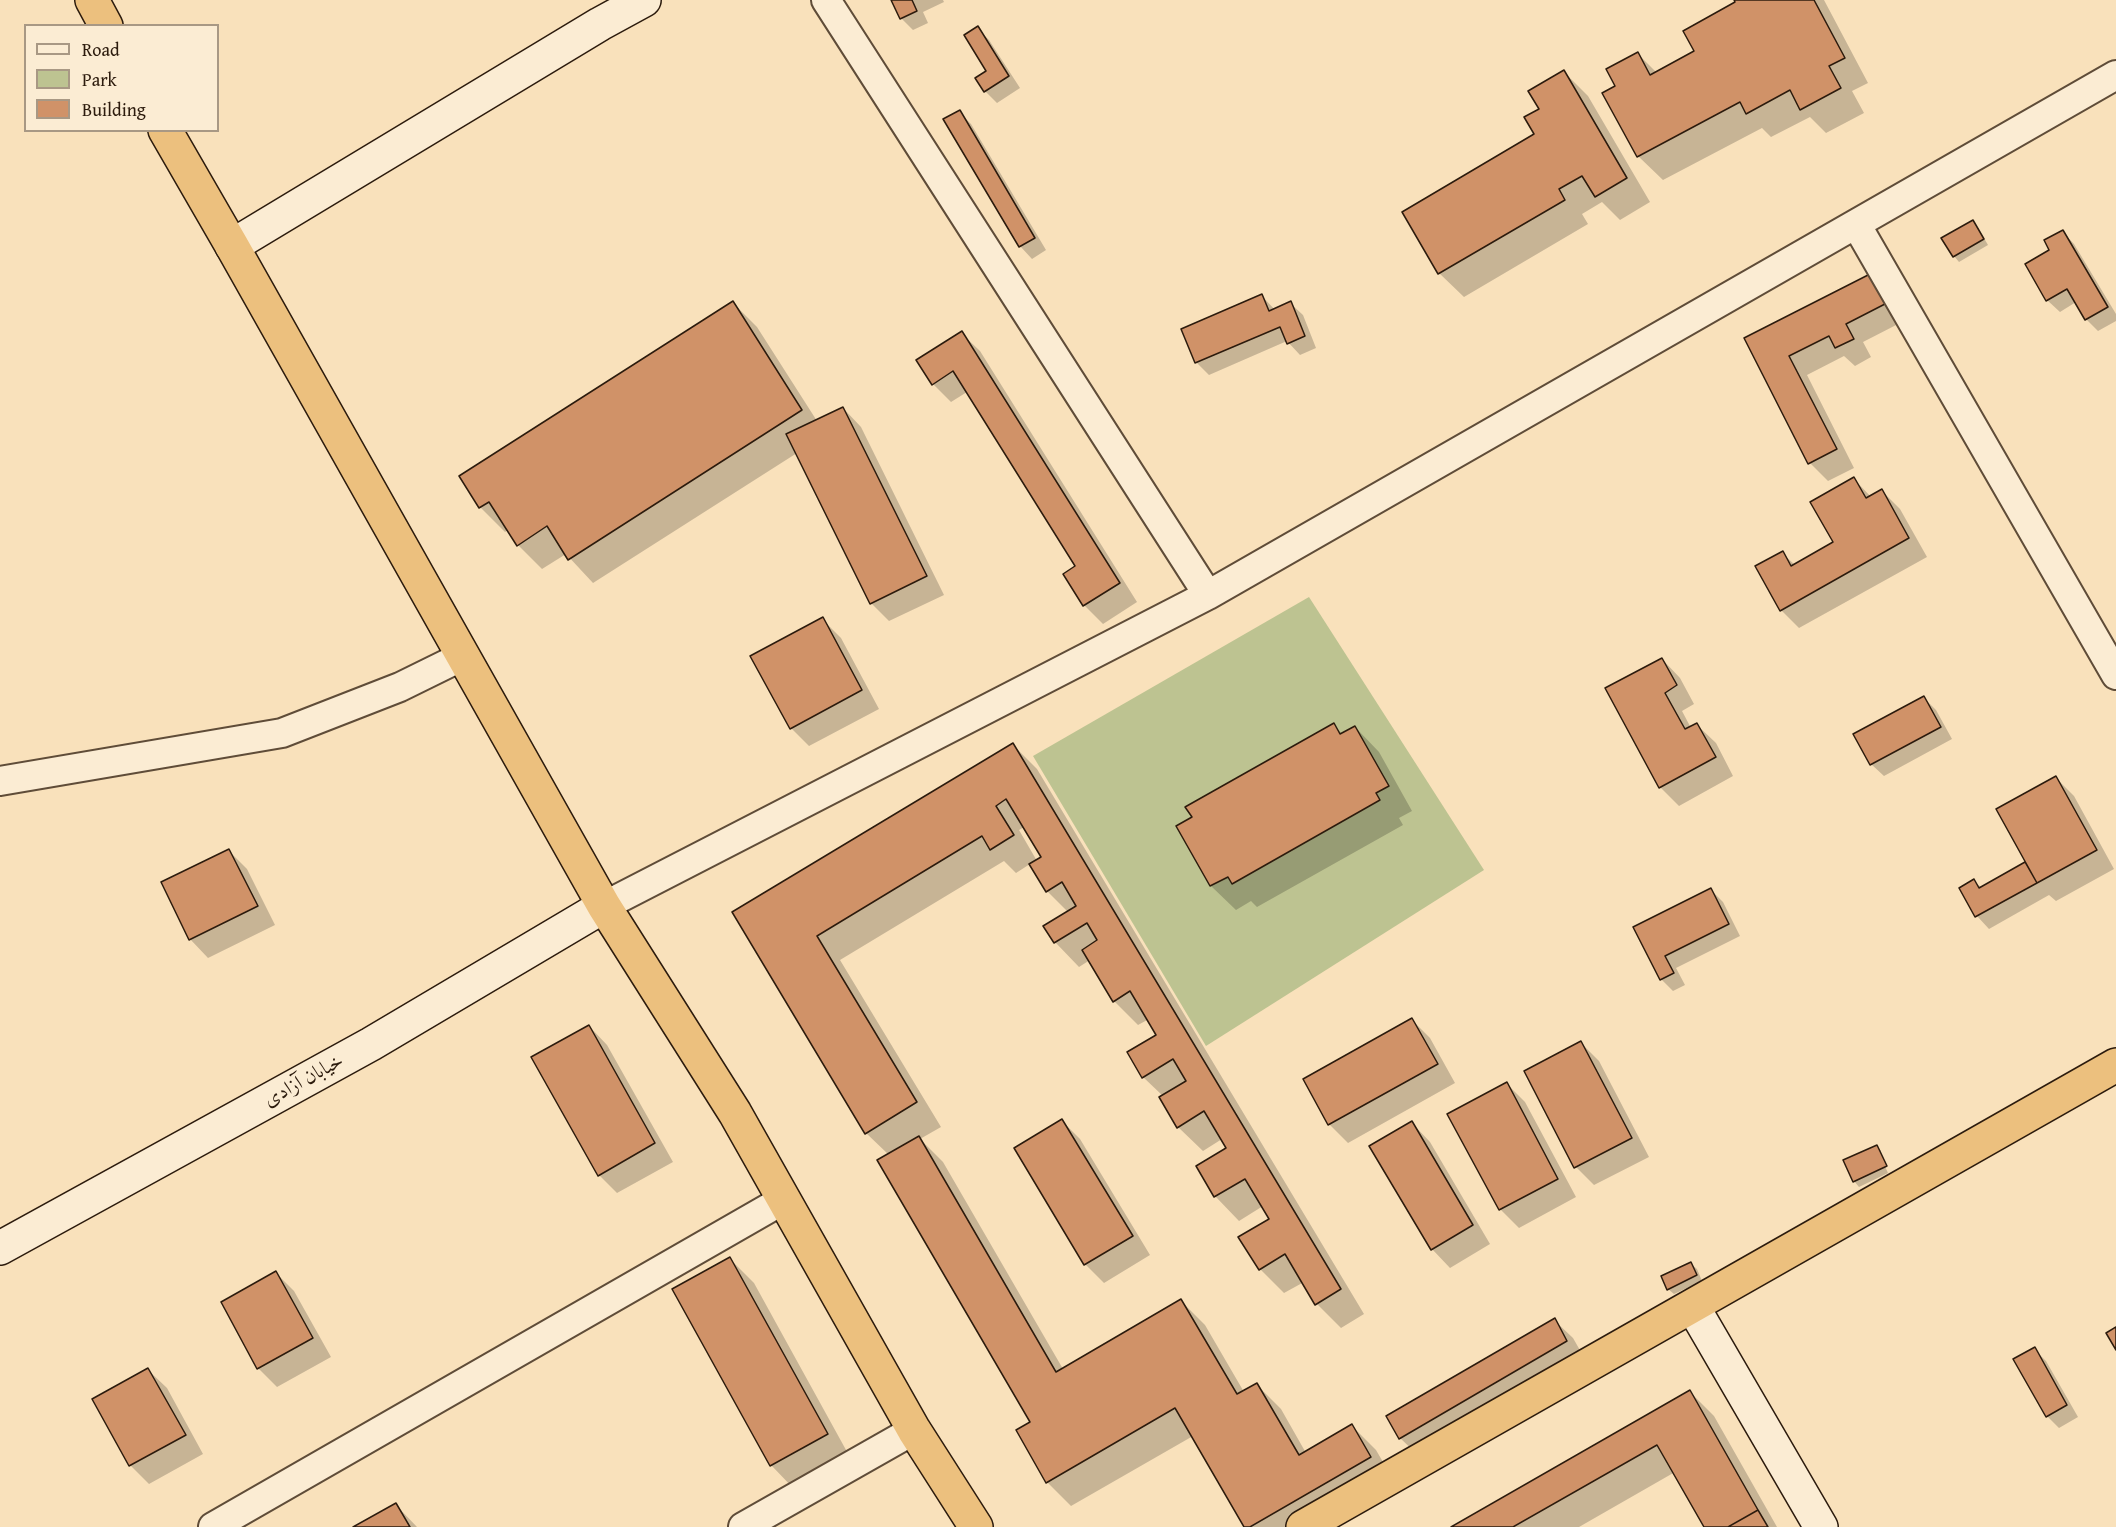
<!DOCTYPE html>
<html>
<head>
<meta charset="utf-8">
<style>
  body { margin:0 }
  #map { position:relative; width:2116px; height:1527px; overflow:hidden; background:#f9e1bb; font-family:"Gentium Book Plus",serif }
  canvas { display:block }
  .legend { position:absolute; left:24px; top:24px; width:195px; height:108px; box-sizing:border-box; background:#fbecd3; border:2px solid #a89884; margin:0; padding:8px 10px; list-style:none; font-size:18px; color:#2c1b0d }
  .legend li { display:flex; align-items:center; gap:12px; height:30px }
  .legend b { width:30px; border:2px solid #a89884 }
</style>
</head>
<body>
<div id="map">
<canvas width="2116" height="1527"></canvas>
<ul class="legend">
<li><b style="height:8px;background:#fbecd3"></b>Road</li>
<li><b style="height:16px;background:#bdc391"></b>Park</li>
<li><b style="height:16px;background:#d09268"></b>Building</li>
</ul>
</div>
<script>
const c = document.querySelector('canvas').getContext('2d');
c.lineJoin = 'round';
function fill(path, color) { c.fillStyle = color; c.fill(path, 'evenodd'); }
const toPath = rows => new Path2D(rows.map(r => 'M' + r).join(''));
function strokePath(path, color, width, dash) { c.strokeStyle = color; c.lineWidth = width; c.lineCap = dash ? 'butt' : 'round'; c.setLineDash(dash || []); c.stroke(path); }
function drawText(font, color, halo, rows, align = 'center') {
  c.font = font + ' "Gentium Book Plus",Amiri,serif'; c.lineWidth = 5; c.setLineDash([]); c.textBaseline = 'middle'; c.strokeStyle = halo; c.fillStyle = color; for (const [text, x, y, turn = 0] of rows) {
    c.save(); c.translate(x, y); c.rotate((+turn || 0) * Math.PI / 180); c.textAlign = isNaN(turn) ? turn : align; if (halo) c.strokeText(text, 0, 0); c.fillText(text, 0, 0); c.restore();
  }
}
fill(toPath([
  [1309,597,1484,870,1206,1046,1033,756]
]), '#bdc391');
fill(toPath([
  [893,0,943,0,944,2,923,12,928,23,913,30,901,18],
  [1736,0,1824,0,1868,83,1852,91,1864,113,1826,133,1810,117,1771,137,1762,128,1663,180,1638,156,1617,86,1638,54,1657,73,1696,52,1737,3],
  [977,28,989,40,1020,88,997,103,985,91,988,71],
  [1564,72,1588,96,1650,202,1620,220,1602,202,1582,214,1588,224,1464,297,1439,273,1536,135,1541,109],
  [959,112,971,124,1046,250,1032,259,1020,246],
  [1972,222,1978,228,1988,245,1959,262,1954,256],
  [2062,231,2074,244,2116,314,2116,321,2098,331,2086,319,2076,302,2060,312,2047,300,2052,250],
  [1869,276,1902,322,1863,342,1871,357,1855,366,1844,356,1807,375,1854,468,1828,481,1810,463,1746,339],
  [1262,296,1275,310,1290,303,1303,315,1316,348,1300,355,1287,341,1209,375,1197,363,1183,330],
  [733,303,757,327,817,421,843,408,861,427,944,595,889,621,871,603,797,453,593,583,566,554,542,569,518,545,508,530,505,532,480,507,461,476],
  [961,333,980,351,1137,602,1103,624,1084,605,1065,574,1077,567,967,392,951,402,933,384],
  [1854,479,1871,497,1882,491,1900,509,1927,557,1799,628,1781,610,1782,553,1795,565,1835,543],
  [822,619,841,638,879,709,809,746,791,728],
  [1662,659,1680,678,1694,704,1682,711,1691,728,1697,725,1716,743,1733,776,1679,806,1660,787,1607,689],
  [1924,698,1936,710,1952,739,1884,776,1871,764],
  [1334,725,1342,734,1355,727,1379,752,1412,811,1399,818,1403,825,1257,907,1251,901,1236,910,1211,886,1178,826],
  [1013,745,1037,769,1364,1314,1341,1328,1317,1304,1304,1282,1284,1293,1260,1269,1271,1219,1263,1206,1239,1221,1215,1196,1198,1167,1228,1148,1222,1139,1203,1151,1178,1127,1163,1096,1143,1077,1158,1035,1149,1019,1138,1025,1114,1001,1090,960,1079,967,1055,942,1068,912,1047,891,1030,864,1016,873,1004,861,840,960,941,1127,920,1139,943,1162,1063,1369,1181,1301,1205,1325,1244,1392,1257,1385,1281,1409,1306,1453,1352,1426,1376,1450,1394,1481,1315,1527,1245,1527,1193,1436,1071,1506,1047,1482,1032,1423,889,1155,866,1133,735,912],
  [1024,827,1043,858,1037,861,1019,830],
  [2056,778,2074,796,2114,869,2056,901,2049,895,1989,929,1977,916,1961,888,1974,881,1982,888,2027,863],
  [229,851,247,869,275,925,208,958,190,939],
  [1711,890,1723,902,1740,936,1676,968,1685,985,1673,991,1661,979,1635,928],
  [1412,1020,1430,1038,1455,1083,1348,1143,1329,1124],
  [589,1026,607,1045,673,1162,617,1193,599,1175],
  [1581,1043,1599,1061,1649,1157,1594,1185,1576,1167],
  [1507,1084,1525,1102,1576,1197,1519,1228,1500,1209],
  [1062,1121,1080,1139,1150,1255,1104,1283,1085,1264,1016,1149],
  [1412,1123,1430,1142,1490,1244,1450,1268,1432,1249],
  [1877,1146,1881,1151,1878,1151,1888,1173,1859,1187,1854,1181],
  [730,1259,754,1283,851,1459,795,1490,771,1465],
  [1691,1264,1697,1269,1702,1281,1674,1294,1668,1289],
  [276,1273,294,1291,331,1357,277,1387,258,1368,223,1303],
  [1554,1320,1573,1338,1585,1359,1419,1456,1400,1438],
  [2034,1349,2046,1361,2078,1417,2059,1428,2047,1416],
  [148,1370,167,1388,203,1454,149,1484,130,1465,94,1400],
  [1690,1392,1714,1416,1777,1527,1706,1527,1675,1472,1579,1527,1454,1527],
  [396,1505,417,1527,356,1527]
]), '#0003');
const building = toPath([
  [891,0,912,0,917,11,900,19,891,0],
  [1734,0,1814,0,1845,58,1829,66,1841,88,1800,110,1790,90,1746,114,1740,102,1637,157,1602,93,1615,86,1606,69,1638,52,1650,75,1694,51,1683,31,1735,2,1734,0],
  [978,26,1009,76,984,92,975,78,986,71,964,35,978,26],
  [1564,70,1627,178,1595,197,1582,176,1559,189,1565,200,1438,274,1402,212,1534,134,1524,117,1539,109,1528,91,1564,70],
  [960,110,1035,238,1019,247,943,119,960,110],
  [1973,220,1984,239,1953,257,1941,238,1973,220],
  [2063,230,2108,307,2085,320,2067,289,2046,301,2025,264,2049,250,2044,240,2063,230],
  [1870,274,1885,304,1846,324,1854,339,1835,348,1829,336,1789,356,1837,449,1808,464,1744,338,1870,274],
  [1262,294,1269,311,1291,301,1305,336,1287,344,1280,327,1195,363,1181,329,1262,294],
  [733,301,802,410,568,560,547,526,517,546,489,502,479,508,459,476,733,301],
  [962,331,1120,583,1083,606,1063,574,1075,566,953,371,932,385,916,360,962,331],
  [843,407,927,576,870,604,786,434,843,407],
  [1854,477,1866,498,1882,489,1909,538,1780,611,1755,566,1783,551,1791,566,1833,542,1810,502,1854,477],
  [823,617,862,690,790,729,750,656,823,617],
  [1662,658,1677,685,1665,693,1685,729,1697,723,1716,757,1659,788,1605,688,1662,658],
  [1924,696,1941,727,1870,765,1853,734,1924,696],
  [1334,723,1340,734,1355,726,1389,786,1376,793,1380,800,1232,884,1228,877,1210,886,1176,826,1192,817,1185,807,1334,723],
  [1013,743,1341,1289,1315,1305,1285,1254,1259,1270,1238,1237,1269,1219,1245,1179,1214,1197,1196,1166,1226,1148,1204,1111,1177,1128,1159,1097,1186,1081,1173,1059,1142,1078,1127,1052,1156,1035,1130,991,1113,1002,1082,950,1097,940,1087,923,1054,943,1043,926,1076,906,1062,882,1046,892,1029,864,1041,857,1006,799,996,806,1014,835,990,850,982,836,817,936,917,1102,865,1134,732,912,1013,743],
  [2056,776,2097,850,2037,883,1996,809,2056,776],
  [229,849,258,906,189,940,161,882,229,849],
  [2025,862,2037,883,1975,917,1959,888,1974,879,1979,888,2025,862],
  [1711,888,1729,924,1665,956,1674,973,1660,980,1633,927,1711,888],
  [1412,1018,1438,1064,1328,1125,1303,1079,1412,1018],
  [589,1025,655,1143,598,1176,531,1057,589,1025],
  [1581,1041,1632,1138,1574,1168,1524,1071,1581,1041],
  [1507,1082,1558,1179,1499,1210,1447,1114,1507,1082],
  [1062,1119,1133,1236,1084,1265,1014,1148,1062,1119],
  [1412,1121,1473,1225,1431,1250,1369,1146,1412,1121],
  [919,1136,1056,1372,1181,1299,1237,1394,1257,1383,1299,1455,1352,1424,1371,1457,1250,1527,1244,1527,1175,1408,1046,1483,1016,1430,1030,1422,877,1160,919,1136],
  [1877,1145,1887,1166,1853,1182,1843,1160,1877,1145],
  [730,1257,828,1434,770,1466,672,1289,730,1257],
  [1691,1262,1697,1275,1667,1290,1661,1276,1691,1262],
  [276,1271,313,1338,257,1369,221,1302,276,1271],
  [1555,1318,1567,1341,1399,1439,1386,1416,1555,1318],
  [2116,1327,2116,1350,2106,1333,2116,1327],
  [2035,1347,2067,1405,2046,1417,2013,1359,2035,1347],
  [148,1368,186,1435,129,1466,92,1399,148,1368],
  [1690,1390,1758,1510,1728,1527,1704,1527,1657,1445,1513,1527,1451,1527,1690,1390],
  [396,1503,410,1527,353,1527,396,1503],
  [1758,1510,1768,1527,1728,1527,1758,1510]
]);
fill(building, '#d09268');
strokePath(building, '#2c1b0d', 1.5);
const street = toPath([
  [826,0,1208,595],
  [1856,224,2116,675],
  [0,781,282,733,400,687,463,656],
  [604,906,1208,595,2116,75],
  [213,1527,783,1200],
  [743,1527,914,1430]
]);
const secondary = toPath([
  [232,246,600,24,644,0],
  [0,1248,371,1044,604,906],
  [1693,1307,1821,1527]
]);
const highway = toPath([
  [92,0,106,26],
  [165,130,232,246,604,906,735,1113,914,1430,976,1527],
  [1303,1527,2116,1065]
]);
strokePath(street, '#5f4c38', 32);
strokePath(secondary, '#2c1b0d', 36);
strokePath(highway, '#2c1b0d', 36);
strokePath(street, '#fbecd3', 28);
strokePath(secondary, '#fbecd3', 33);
strokePath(highway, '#ecc07e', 33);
drawText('20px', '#2c1b0d', '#fbecd3', [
  ["خیابان آزادی",304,1081,-29]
]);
</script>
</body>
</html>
